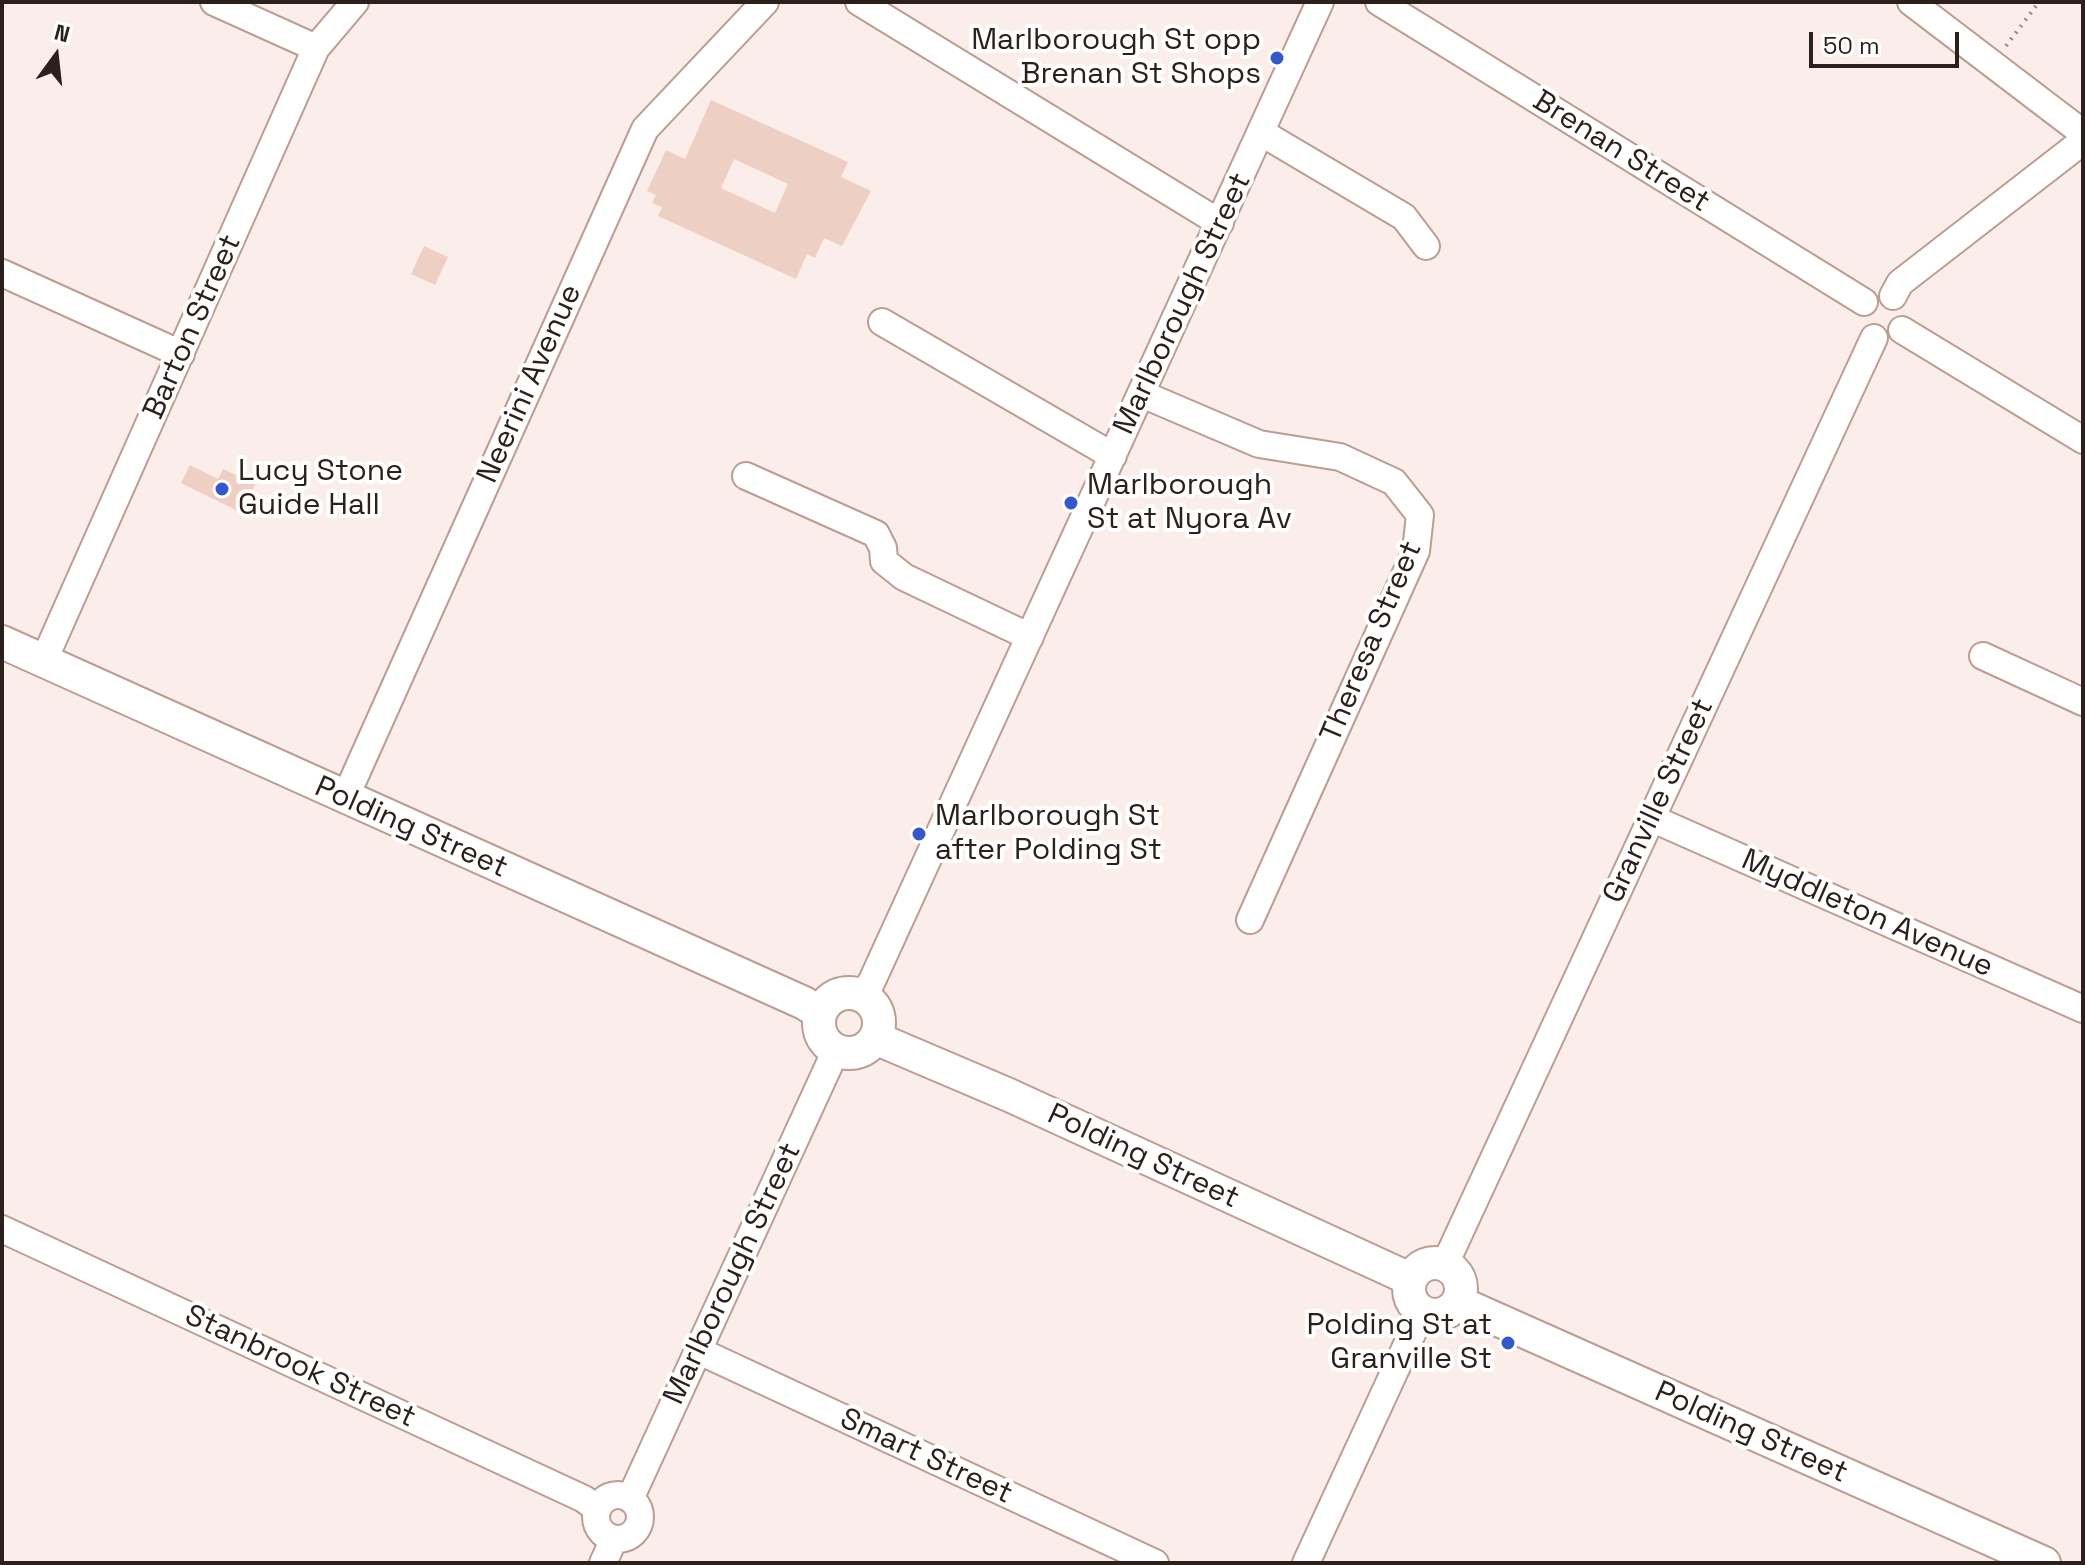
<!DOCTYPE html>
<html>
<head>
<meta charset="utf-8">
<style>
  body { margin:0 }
  #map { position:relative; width:2085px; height:1565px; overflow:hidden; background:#fbeeea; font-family:"Space Grotesk",sans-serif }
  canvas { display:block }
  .frame { position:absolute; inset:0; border:4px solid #2b201c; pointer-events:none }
  .north { position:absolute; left:16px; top:16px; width:80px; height:80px; -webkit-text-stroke:6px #fff; paint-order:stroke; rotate:15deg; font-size:22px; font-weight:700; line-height:32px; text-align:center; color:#2b201c }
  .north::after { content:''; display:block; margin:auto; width:28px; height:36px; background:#2b201c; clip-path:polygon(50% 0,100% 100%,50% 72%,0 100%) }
  .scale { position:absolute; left:1809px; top:32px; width:150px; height:36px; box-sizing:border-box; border:4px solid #2b201c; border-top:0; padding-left:10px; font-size:24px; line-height:28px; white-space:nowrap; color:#2b201c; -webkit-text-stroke:6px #fff; paint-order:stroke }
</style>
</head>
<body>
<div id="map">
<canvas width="2085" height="1565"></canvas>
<div class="frame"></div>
<div class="north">N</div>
<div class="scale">50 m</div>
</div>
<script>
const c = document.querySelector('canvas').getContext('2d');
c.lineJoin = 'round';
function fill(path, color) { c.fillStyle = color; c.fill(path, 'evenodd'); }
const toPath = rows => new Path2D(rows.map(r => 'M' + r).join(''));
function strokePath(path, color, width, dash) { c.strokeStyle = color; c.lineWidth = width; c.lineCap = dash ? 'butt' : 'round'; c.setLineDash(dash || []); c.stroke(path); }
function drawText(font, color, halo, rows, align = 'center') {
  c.font = font + ' "Space Grotesk",sans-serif'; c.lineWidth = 8; c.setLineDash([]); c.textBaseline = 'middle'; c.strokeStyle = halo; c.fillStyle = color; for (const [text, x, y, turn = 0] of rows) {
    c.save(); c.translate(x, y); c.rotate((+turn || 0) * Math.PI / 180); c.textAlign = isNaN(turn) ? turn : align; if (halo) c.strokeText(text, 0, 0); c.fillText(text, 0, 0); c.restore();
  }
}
fill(toPath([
  [711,100,848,162,841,177,871,191,842,246,824,238,815,258,807,254,796,279,658,216,662,207,652,203,656,195,647,191,666,150,685,159],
  [734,159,788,184,775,213,721,188],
  [424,246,448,257,435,285,411,274],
  [190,465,218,479,223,469,255,484,251,493,257,496,248,516,181,483]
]), '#eecfc4');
const minor = toPath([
  [214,2,316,48],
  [859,2,1220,223],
  [1379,2,1864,302],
  [1911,2,2083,133],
  [1262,133,1404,217,1426,246],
  [2,273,181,354],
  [1893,296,1900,283,2083,141],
  [882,322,1113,456],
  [1902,330,2083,440],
  [1142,394,1259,444,1340,457,1394,482,1420,515,1416,551,1250,920],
  [746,476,876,534,883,548,884,561,904,577,1030,637],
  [1983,656,2083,702],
  [44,660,316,48,355,2],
  [345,798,645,129,765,2],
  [1651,818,2083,1009],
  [861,995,871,983,1320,2],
  [2,1229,584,1499,597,1509],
  [1445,1264,1874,338],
  [697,1350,1155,1563],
  '596 1517a22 22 0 1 1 44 0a22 22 0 1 1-44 0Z',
  [630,1499,836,1050],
  [603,1563,614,1539],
  [1306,1563,1422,1312]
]);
const major = toPath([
  [2,642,804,1003,820,1013],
  '819 1023a30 30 0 1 1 60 0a30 30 0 1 1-60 0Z',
  [875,1038,1009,1095,1410,1279],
  '1409 1289a26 26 0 1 1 52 0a26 26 0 1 1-52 0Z',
  [1458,1302,2044,1563]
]);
strokePath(minor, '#bb9d92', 30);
strokePath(major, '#bb9d92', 36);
strokePath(toPath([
  [2006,46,2039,2]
]), '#998d89', 4, [2, 6]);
strokePath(minor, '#fff', 26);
strokePath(major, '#fff', 32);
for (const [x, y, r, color] of [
  [1277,58,8,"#3458c9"],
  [222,489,8,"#3458c9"],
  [1071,503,8,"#3458c9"],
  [919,834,8,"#3458c9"],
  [1508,1343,8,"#3458c9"]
]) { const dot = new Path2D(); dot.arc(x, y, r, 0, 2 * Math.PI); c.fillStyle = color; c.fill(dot); strokePath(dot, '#fff', 3); }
drawText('30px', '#2b201c', '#fff', [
  ["Marlborough St opp",1261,41,"right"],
  ["Brenan St Shops",1261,75,"right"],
  ["Lucy Stone",238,472],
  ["Guide Hall",238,506],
  ["Marlborough",1087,486],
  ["St at Nyora Av",1087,520],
  ["Marlborough St",935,817],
  ["after Polding St",935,851],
  ["Polding St at",1492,1326,"right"],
  ["Granville St",1492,1360,"right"]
], 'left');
drawText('30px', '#2b201c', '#fff', [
  ["Brenan Street",1621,152,32],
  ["Marlborough Street",1183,304,-65],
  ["Barton Street",193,327,-66],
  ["Neerini Avenue",530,384,-66],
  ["Theresa Street",1372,642,-67],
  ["Granville Street",1659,801,-65],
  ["Polding Street",411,828,24],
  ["Myddleton Avenue",1867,914,24],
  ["Polding Street",1143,1157,25],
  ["Marlborough Street",733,1274,-65],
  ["Stanbrook Street",300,1367,25],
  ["Polding Street",1751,1433,24],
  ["Smart Street",926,1457,25]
]);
</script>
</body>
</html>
